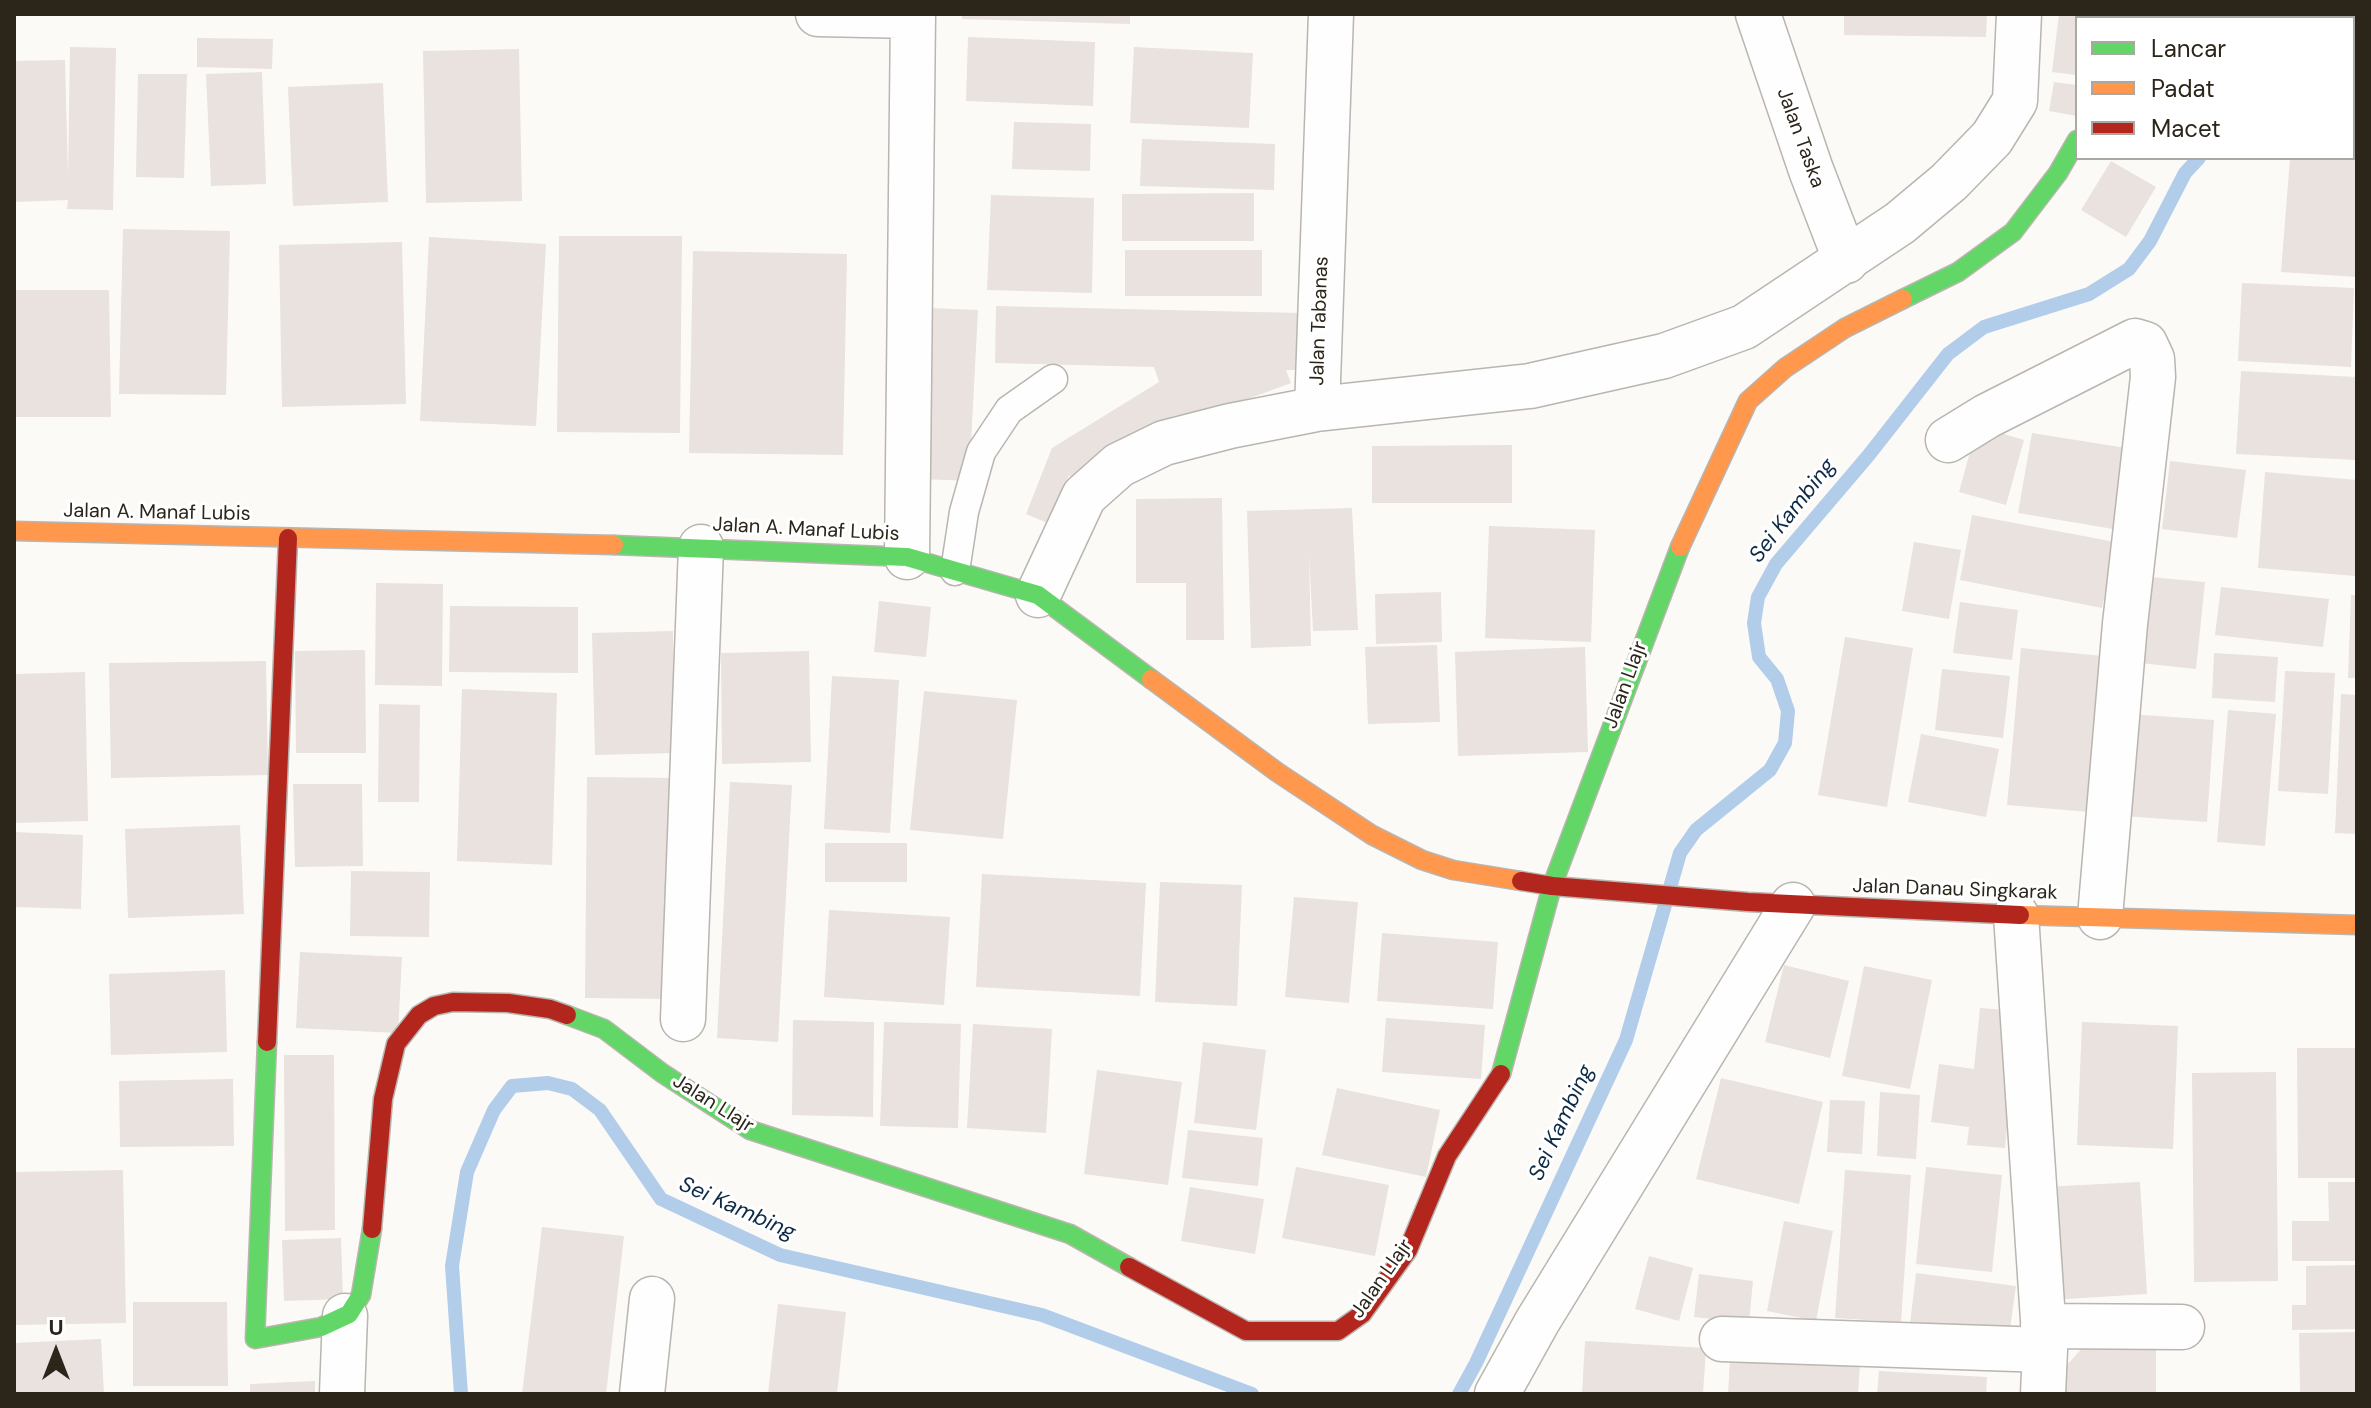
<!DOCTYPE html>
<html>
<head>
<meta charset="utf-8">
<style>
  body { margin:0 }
  #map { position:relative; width:2371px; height:1408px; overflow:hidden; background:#fcfaf7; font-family:"DM Sans",sans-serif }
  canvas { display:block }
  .frame { position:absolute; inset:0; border:16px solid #2c251a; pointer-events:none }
  .legend { position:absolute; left:2075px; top:16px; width:280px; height:144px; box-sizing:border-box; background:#fff; border:2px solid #aba8a3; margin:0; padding:10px 14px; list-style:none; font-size:24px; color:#2c251a }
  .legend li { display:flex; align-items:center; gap:16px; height:40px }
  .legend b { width:40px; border:2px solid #aba8a3 }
  .north { position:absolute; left:16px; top:1312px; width:80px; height:80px; -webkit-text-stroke:6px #fff; paint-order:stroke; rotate:0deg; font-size:22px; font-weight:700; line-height:32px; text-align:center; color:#2c251a }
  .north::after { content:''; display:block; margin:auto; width:28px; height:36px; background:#2c251a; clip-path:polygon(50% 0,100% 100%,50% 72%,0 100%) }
</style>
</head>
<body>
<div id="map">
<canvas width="2371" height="1408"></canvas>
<div class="frame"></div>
<ul class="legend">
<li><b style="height:10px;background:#63d668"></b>Lancar</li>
<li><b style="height:10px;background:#ff974d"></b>Padat</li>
<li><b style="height:10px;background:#b3261e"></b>Macet</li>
</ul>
<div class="north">U</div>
</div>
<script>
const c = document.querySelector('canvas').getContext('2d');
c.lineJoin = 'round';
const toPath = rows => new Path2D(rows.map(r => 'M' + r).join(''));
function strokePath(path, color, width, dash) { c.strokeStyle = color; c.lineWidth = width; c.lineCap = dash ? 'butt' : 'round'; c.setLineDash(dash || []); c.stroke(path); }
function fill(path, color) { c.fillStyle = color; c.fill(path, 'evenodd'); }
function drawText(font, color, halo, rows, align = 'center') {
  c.font = font + ' "DM Sans",sans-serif'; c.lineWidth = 6; c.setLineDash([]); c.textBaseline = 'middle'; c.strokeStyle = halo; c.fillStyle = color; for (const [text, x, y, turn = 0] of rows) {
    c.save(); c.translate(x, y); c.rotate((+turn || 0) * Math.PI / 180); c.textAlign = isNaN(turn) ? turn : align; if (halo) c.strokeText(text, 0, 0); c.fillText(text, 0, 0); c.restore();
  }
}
strokePath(toPath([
  [2301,14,2303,18],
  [461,1394,452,1266,467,1172,494,1110,512,1086,548,1083,572,1089,600,1110,661,1199,780,1255,1042,1315,1252,1394],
  [1459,1394,1476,1363,1626,1040,1680,853,1696,830,1770,770,1785,743,1788,711,1777,679,1759,657,1754,623,1758,597,1776,564,1868,456,1948,354,1984,327,2089,294,2129,269,2150,241,2185,173,2199,158]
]), '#b1cde9', 14);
fill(toPath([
  [962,14,1130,14,1130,24,962,19],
  [1844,14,1987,14,1986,37,1844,35],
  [2059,14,2084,16,2077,18,2077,75,2052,72],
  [968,37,1095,42,1093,106,966,101],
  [197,38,273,39,272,69,197,67],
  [70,47,116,48,113,210,67,209,68,200,14,202,14,61,65,60,68,177],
  [1134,47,1253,53,1249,128,1130,123],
  [519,49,522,201,426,203,423,51],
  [262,72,266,184,211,186,206,74],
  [138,74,187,74,184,178,136,177],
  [2054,82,2077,85,2077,116,2049,111],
  [383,83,388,202,293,206,288,87],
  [1014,122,1091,124,1090,171,1012,169],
  [2353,135,2357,136,2357,277,2281,272,2290,158,2353,158],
  [1142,139,1275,144,1274,190,1140,186],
  [2111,161,2156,187,2126,237,2081,210],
  [1254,193,1254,241,1122,241,1122,194],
  [991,195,1094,198,1092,293,987,290],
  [123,229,230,231,226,395,119,394],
  [559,236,682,236,680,433,557,432],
  [429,237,546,244,536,426,420,421],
  [402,242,406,404,282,407,279,245],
  [1125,250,1262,250,1262,296,1125,296],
  [693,251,847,254,843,455,689,453],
  [2242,283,2354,288,2351,367,2238,361],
  [14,290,109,290,111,417,14,417],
  [996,306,1298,313,1297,370,1286,370,1291,383,1175,426,1173,417,1072,480,1069,475,1050,524,1026,514,1052,448,1159,382,1154,367,995,363],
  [930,308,978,310,969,481,922,479],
  [2241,371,2357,377,2357,460,2236,454],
  [1977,426,2024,440,2006,505,1959,492],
  [2032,433,2132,449,2119,530,2018,513],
  [1512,445,1512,503,1372,503,1372,446],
  [2170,461,2246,470,2237,538,2162,529],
  [2265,472,2357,480,2356,576,2258,568],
  [1222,498,1224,640,1186,640,1186,583,1136,583,1136,499],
  [1352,508,1358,630,1313,631,1309,553,1311,646,1251,648,1247,511],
  [1972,515,2115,542,2102,608,1960,580],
  [1489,526,1595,530,1591,642,1485,638],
  [1914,542,1961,550,1949,619,1902,611],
  [2139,576,2205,582,2196,669,2131,662],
  [376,583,443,584,442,686,375,685],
  [2221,587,2329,599,2323,647,2215,635],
  [1441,592,1442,642,1376,644,1375,594],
  [2351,595,2357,595,2357,678,2348,678],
  [879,601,931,607,926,657,874,652],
  [1960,602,2018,610,2012,660,1953,653],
  [450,606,578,607,578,673,449,672],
  [673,631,675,753,595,755,592,633],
  [1845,637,1913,648,1887,807,1818,795],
  [1437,645,1440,722,1368,724,1365,647],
  [1585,647,1588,752,1458,756,1455,652],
  [2021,648,2102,656,2089,812,2007,805],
  [365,650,366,753,296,753,295,651],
  [809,651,811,762,722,764,721,653],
  [2214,653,2278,657,2275,702,2212,698],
  [266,661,268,775,111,778,109,663],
  [1942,669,2010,676,2003,738,1935,730],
  [2285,671,2335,673,2328,794,2278,791],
  [85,672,88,821,14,823,14,674],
  [832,676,899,680,890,833,824,829],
  [462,689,557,693,552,865,457,861],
  [924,691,1017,700,1003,839,910,830],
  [2341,694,2357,695,2357,834,2335,833],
  [379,704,420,705,419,802,378,802],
  [2228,710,2276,714,2265,846,2217,842],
  [2130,714,2214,720,2207,822,2123,816],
  [1921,734,1999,749,1986,817,1908,802],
  [587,777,677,778,676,999,585,998],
  [730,782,792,785,778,1042,717,1038],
  [293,784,362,784,363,866,295,867],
  [240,825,244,914,128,918,125,829],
  [14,832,83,835,81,909,14,907],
  [825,843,907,843,907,882,825,882],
  [351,871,430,872,429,937,350,936],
  [982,874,1146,883,1140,996,976,987],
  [1160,882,1242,885,1237,1006,1155,1002],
  [1294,897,1358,902,1349,1003,1285,997],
  [829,910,950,917,944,1005,824,997],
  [1382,933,1498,942,1493,1009,1377,1001],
  [300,952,402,957,398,1033,296,1028],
  [1784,965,1849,981,1830,1058,1765,1042],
  [1864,966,1932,980,1910,1089,1842,1076],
  [225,970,227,1052,111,1055,109,974],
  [1980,1008,2018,1011,2005,1148,1967,1145,1969,1127,1931,1122,1939,1064,1974,1069],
  [1386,1018,1485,1025,1481,1079,1382,1072],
  [793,1020,874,1022,873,1117,792,1115],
  [884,1022,961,1024,958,1128,880,1126],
  [2082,1022,2178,1026,2173,1149,2077,1145],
  [973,1024,1052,1029,1046,1133,967,1128],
  [1203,1042,1266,1050,1256,1130,1194,1123],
  [2297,1048,2357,1048,2357,1178,2298,1178],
  [284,1055,334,1055,335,1230,285,1231],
  [1097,1070,1182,1082,1168,1185,1084,1174],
  [2276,1072,2278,1281,2194,1282,2192,1073],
  [1721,1078,1823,1102,1799,1204,1696,1179],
  [233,1079,234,1146,120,1147,119,1081],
  [1337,1088,1440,1110,1426,1177,1322,1155],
  [1880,1092,1920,1095,1916,1159,1877,1156],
  [1830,1100,1865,1101,1862,1154,1827,1152],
  [1188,1130,1263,1138,1258,1186,1182,1178],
  [1296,1167,1389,1185,1375,1256,1282,1238],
  [1926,1167,2002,1175,1992,1272,1916,1264],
  [123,1170,126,1323,14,1325,14,1172],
  [1845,1170,1911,1175,1901,1322,1835,1318],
  [2140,1182,2147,1294,2051,1300,2044,1187],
  [2328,1182,2357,1182,2357,1261,2292,1261,2292,1221,2329,1221],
  [1190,1187,1264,1199,1255,1254,1181,1241],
  [1784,1221,1833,1231,1816,1321,1767,1311],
  [542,1227,624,1236,606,1394,522,1394],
  [341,1238,343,1299,284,1301,282,1240],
  [1649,1256,1693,1268,1679,1321,1635,1309],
  [2357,1265,2357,1329,2292,1330,2292,1305,2306,1305,2306,1266],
  [1916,1273,2016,1286,2009,1336,1910,1324],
  [1699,1274,1753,1281,1749,1323,1694,1317],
  [133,1302,227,1302,228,1386,133,1386],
  [778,1304,846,1312,837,1394,768,1394],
  [2357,1332,2357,1394,2300,1394,2299,1333],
  [2095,1334,2156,1334,2156,1394,2056,1394,2056,1377],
  [101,1339,104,1394,14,1394,14,1343],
  [1585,1341,1706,1348,1703,1394,1582,1394],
  [1730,1358,1860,1364,1858,1394,1728,1394],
  [1879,1371,1987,1377,1986,1394,1877,1394],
  [315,1381,315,1394,250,1394,250,1384]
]), '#e9e2de');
const lane = toPath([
  [955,571,964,512,981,452,1009,410,1053,379]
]);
const street = toPath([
  [818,14,913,16],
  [1758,14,1811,170,1846,261],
  [2124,18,2126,14],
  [1317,409,1331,14],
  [1948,440,1987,416,2135,341,2145,344,2152,359,2153,377,2125,624,2100,917],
  [907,557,913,14],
  [1038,595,1084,496,1119,465,1164,443,1230,426,1317,409,1530,386,1664,356,1744,327,1900,223,1949,182,1992,138,2015,101,2019,14],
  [2016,915,2045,1350,2043,1394],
  [683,1019,701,547],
  [2043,1326,2182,1327],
  [1722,1339,2045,1350],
  [342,1394,345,1316],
  [642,1394,652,1299],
  [1497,1394,1537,1322,1793,905]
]);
const fast = toPath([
  [1903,299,1958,272,2013,232,2058,173,2077,140],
  [614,545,907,557,1038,595,1151,679],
  [567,1015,604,1029,662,1073,750,1130,1070,1234,1129,1267],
  [267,1042,255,1339,321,1327,349,1314,361,1295,372,1229],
  [1501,1074,1552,886,1680,547]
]);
const slow = toPath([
  [14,531,614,545],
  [1680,547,1748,401,1785,368,1845,328,1903,299],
  [1151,679,1277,772,1372,835,1422,860,1453,870,1521,881],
  [2020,915,2357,925]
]);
const jam = toPath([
  [1521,881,1552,886,1748,902,2020,915],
  [267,1042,288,538],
  [372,1229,383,1099,396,1044,419,1015,434,1006,453,1002,508,1003,550,1009,567,1015],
  [1129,1267,1246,1331,1338,1331,1362,1314,1408,1250,1447,1156,1501,1074]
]);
strokePath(lane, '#b9b5af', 31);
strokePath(street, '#b9b5af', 47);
strokePath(fast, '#b9b5af', 21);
strokePath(slow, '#b9b5af', 21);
strokePath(jam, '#b9b5af', 21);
strokePath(lane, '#fffefe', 28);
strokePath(street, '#fffefe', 44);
strokePath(fast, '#63d668', 18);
strokePath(slow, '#ff974d', 18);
strokePath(jam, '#b3261e', 18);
drawText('20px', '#2c251a', '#fff', [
  ["Jalan Taska",1800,138,70],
  ["Jalan Tabanas",1320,321,-88],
  ["Jalan A. Manaf Lubis",157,513,1],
  ["Jalan A. Manaf Lubis",806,530,3],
  ["Jalan Llajr",1626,685,-70],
  ["Jalan Danau Singkarak",1955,890,2],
  ["Jalan Llajr",713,1104,32],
  ["Jalan Llajr",1382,1279,-55]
]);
drawText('italic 22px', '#0d2b47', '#fff', [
  ["Sei Kambing",1793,511,-52],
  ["Sei Kambing",1562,1123,-65],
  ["Sei Kambing",737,1209,24]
]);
</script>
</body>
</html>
